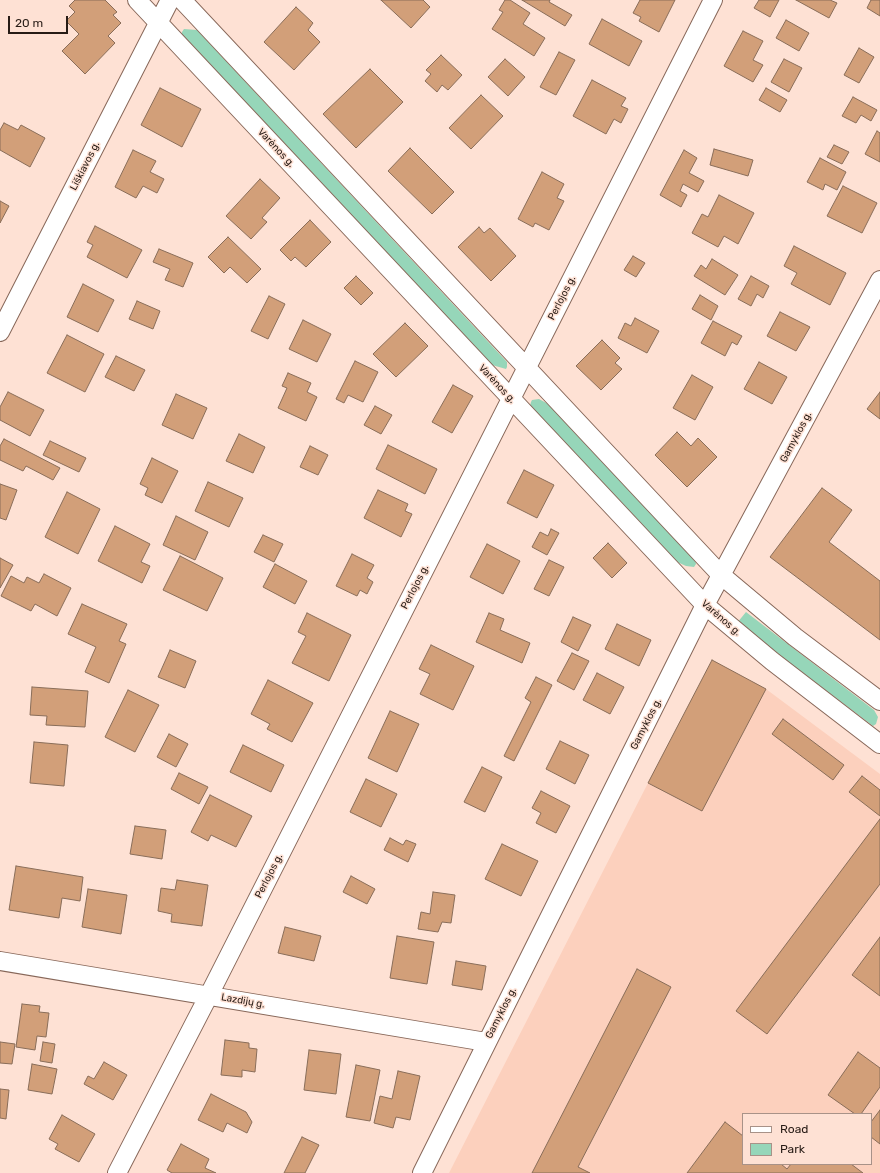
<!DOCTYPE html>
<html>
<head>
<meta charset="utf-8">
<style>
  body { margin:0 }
  #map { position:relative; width:880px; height:1173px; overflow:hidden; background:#fee1d4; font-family:Rubik,sans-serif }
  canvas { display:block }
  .legend { position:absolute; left:742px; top:1113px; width:130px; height:52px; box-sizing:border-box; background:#fee1d4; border:1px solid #a89288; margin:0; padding:5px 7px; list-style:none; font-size:12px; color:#271b15 }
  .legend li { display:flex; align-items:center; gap:8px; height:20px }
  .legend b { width:20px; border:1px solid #a89288 }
  .scale { position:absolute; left:8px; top:16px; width:60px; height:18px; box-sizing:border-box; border:2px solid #271b15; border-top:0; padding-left:5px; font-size:12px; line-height:14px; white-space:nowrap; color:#271b15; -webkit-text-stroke:3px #fee1d4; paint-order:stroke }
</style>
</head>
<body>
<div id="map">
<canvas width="880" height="1173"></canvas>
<ul class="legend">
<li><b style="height:5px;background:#fff"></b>Road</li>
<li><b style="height:11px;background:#96d6b9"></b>Park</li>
</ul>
<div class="scale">20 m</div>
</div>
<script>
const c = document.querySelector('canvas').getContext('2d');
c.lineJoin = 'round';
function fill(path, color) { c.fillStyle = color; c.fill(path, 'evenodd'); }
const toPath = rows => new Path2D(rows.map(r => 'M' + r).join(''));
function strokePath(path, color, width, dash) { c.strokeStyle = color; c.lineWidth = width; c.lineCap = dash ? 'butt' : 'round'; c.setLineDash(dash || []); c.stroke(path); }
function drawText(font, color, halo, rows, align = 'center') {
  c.font = font + ' Rubik,sans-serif'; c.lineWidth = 3; c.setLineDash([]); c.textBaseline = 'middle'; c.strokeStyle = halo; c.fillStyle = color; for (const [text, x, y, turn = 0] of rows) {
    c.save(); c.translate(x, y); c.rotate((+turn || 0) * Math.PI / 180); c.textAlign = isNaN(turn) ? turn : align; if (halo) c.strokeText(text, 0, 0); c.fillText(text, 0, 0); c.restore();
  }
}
fill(toPath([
  [712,660,766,689,880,774,880,1173,449,1173,648,783],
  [743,1114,871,1114,871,1164,743,1164]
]), '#fcd0bd');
fill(toPath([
  [184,29,197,30,507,362,507,367,506,369,492,365,182,35,182,32],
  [539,399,550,405,695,559,696,564,694,567,686,566,675,561,530,406,531,402,532,400],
  [746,612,874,710,878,717,876,724,873,726,737,623]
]), '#96d6b9');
const building = toPath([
  [75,0,105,0,117,12,113,15,121,23,108,36,115,43,85,74,62,51,79,34,66,21,75,12,69,6,75,0],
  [381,0,423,0,430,7,411,28,381,0],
  [505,0,510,0,530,13,523,24,545,38,534,56,492,29,503,12,499,10,505,0],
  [522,0,550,0,549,2,572,15,565,26,522,0],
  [640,0,675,0,659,32,639,21,641,17,633,13,640,0],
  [759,0,779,0,770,17,754,8,759,0],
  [796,0,830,0,837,3,829,18,796,0],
  [871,0,880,0,880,16,867,8,871,0],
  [296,7,313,23,308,30,320,42,294,70,264,42,296,7],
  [602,19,642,41,629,66,589,44,602,19],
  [786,20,809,33,799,51,776,38,786,20],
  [743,31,763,41,753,60,763,65,753,82,724,66,743,31],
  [859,48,874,57,859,83,844,75,859,48],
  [559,52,575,60,556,95,540,87,559,52],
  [441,55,462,75,448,90,442,85,437,92,425,81,431,74,426,70,441,55],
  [505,59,525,77,508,96,488,77,505,59],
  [784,59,802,68,789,92,771,82,784,59],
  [370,69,403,102,356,148,323,114,370,69],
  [592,80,626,98,621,106,628,109,621,123,614,119,606,134,573,116,592,80],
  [160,88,201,109,182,147,141,125,160,88],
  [766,88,787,100,780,112,759,100,766,88],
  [481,95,503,116,471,149,449,128,481,95],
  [853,97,877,110,871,121,861,115,856,123,842,116,853,97],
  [4,123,18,130,21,125,45,138,30,167,0,150,0,130,4,123],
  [877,131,880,133,880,162,865,154,877,131],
  [834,145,849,152,842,164,827,157,834,145],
  [410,148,454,192,432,214,388,171,410,148],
  [714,149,753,160,748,176,710,165,714,149],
  [133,150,156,161,150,172,164,179,157,193,143,186,136,198,115,187,133,150],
  [684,150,697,158,689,173,704,181,698,192,683,184,680,191,687,195,681,207,660,195,684,150],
  [820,158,846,172,837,190,825,184,823,190,807,182,820,158],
  [542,172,564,184,557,198,564,201,549,230,535,223,533,227,518,219,542,172],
  [260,179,280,198,262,218,267,222,251,239,226,216,260,179],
  [843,186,877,203,862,233,827,216,843,186],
  [719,195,754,213,738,244,724,236,718,247,692,233,702,214,708,217,719,195],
  [0,201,9,206,0,223,0,201],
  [310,220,331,242,306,267,295,257,291,261,280,250,310,220],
  [95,226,142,250,127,278,87,257,93,245,87,242,95,226],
  [479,227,484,233,490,228,516,256,491,281,458,247,479,227],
  [228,237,261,269,247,283,230,267,224,273,208,257,228,237],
  [794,246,846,273,830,305,791,284,797,273,784,266,794,246],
  [159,249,193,263,183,287,165,280,170,269,153,262,159,249],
  [633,256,645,263,636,277,624,270,633,256],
  [712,259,738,275,725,295,694,276,701,265,706,269,712,259],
  [356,276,373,293,361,305,344,288,356,276],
  [751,276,769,286,763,298,757,294,751,306,738,299,751,276],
  [83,284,114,300,98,332,67,317,83,284],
  [700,295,718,306,711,320,692,309,700,295],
  [269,296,285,304,268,339,251,331,269,296],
  [137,301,160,311,153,329,129,319,137,301],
  [780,312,810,327,796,351,767,336,780,312],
  [635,318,659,331,647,353,618,338,625,323,631,326,635,318],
  [303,320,331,334,317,362,289,349,303,320],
  [713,321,742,336,737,345,732,342,725,356,701,343,713,321],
  [405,323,428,346,396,377,373,354,405,323],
  [67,335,104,354,85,392,47,373,67,335],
  [602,340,620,358,615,363,622,369,601,390,576,366,602,340],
  [116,356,145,370,134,391,105,377,116,356],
  [355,361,378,372,363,402,348,395,344,403,336,399,355,361],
  [759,362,787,377,772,404,744,389,759,362],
  [288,373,311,383,307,392,317,397,306,421,278,408,287,388,282,386,288,373],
  [692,375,713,387,695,420,673,408,692,375],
  [453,385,473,396,452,433,432,422,453,385],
  [8,392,44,410,30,436,0,420,0,407,8,392],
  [880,392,880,419,867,409,880,392],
  [176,394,207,408,193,439,162,425,176,394],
  [375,406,392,415,381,434,364,425,375,406],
  [677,432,691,446,698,438,717,457,687,487,655,455,677,432],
  [239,434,265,447,253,473,226,461,239,434],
  [4,439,60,468,53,480,26,466,23,471,0,460,0,446,4,439],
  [50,441,86,458,79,472,43,455,50,441],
  [388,445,437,469,425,494,376,469,388,445],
  [310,446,328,455,318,475,300,467,310,446],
  [152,458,178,471,162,503,145,495,148,488,140,484,152,458],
  [524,470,554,485,537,518,507,503,524,470],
  [208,482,243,498,229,527,195,511,208,482],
  [0,484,17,490,6,520,0,518,0,484],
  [822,488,852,510,829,542,880,581,880,640,770,557,822,488],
  [378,490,408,504,405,511,412,514,401,537,364,518,378,490],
  [67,492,100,509,78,554,45,537,67,492],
  [176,516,208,532,195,560,163,545,176,516],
  [115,526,150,544,141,562,150,566,142,583,98,561,115,526],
  [551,529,559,533,547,555,532,547,540,532,548,536,551,529],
  [263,535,283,544,274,562,254,552,263,535],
  [608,543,627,563,612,578,593,558,608,543],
  [487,544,520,561,503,594,470,577,487,544],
  [352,554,374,565,367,578,373,582,367,594,360,590,357,596,336,586,352,554],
  [180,556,223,578,207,611,163,590,180,556],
  [0,558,13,565,0,588,0,558],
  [549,560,564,567,549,596,534,589,549,560],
  [275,564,307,581,295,604,263,587,275,564],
  [44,574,71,588,57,616,35,604,31,611,1,596,11,576,24,583,27,577,39,583,44,574],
  [82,604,127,624,119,641,126,644,109,683,85,672,96,647,68,634,82,604],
  [307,613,351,635,329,681,292,663,306,636,298,632,307,613],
  [489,613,504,619,500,630,530,643,522,663,476,642,489,613],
  [573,617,591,625,578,651,561,642,573,617],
  [617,624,651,640,639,666,605,649,617,624],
  [431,645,474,666,453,710,420,694,430,674,419,669,431,645],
  [170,650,196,661,185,688,158,677,170,650],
  [572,653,589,661,574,690,557,681,572,653],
  [712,660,766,689,702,811,648,783,712,660],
  [597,673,624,687,610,714,583,700,597,673],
  [536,677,552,685,514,761,504,756,531,702,525,698,536,677],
  [268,680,313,703,292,742,267,729,270,724,251,714,268,680],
  [32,687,88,691,85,727,46,725,47,716,30,715,32,687],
  [128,690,159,705,135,752,105,737,128,690],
  [390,711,419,724,397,772,368,758,390,711],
  [783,719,844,765,833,780,772,734,783,719],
  [169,734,188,744,176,767,157,757,169,734],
  [560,741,589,755,575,784,546,769,560,741],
  [34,742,68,745,64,786,30,783,34,742],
  [243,745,284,765,271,792,230,772,243,745],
  [482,767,502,777,485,812,464,802,482,767],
  [179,773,208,787,199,804,171,789,179,773],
  [862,776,880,790,880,816,849,792,862,776],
  [366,779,397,794,381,827,350,812,366,779],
  [541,791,570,806,556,833,536,823,541,813,532,808,541,791],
  [210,795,252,816,236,847,211,835,208,841,191,832,210,795],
  [880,819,880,884,767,1034,736,1011,880,819],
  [135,826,166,830,162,859,130,854,135,826],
  [390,838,403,845,406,840,416,844,408,862,384,850,390,838],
  [502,844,538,861,521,896,485,879,502,844],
  [16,866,83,877,80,901,62,898,59,918,9,910,16,866],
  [351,876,375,889,367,904,343,892,351,876],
  [177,880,208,885,202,926,171,922,172,914,158,911,161,888,175,890,177,880],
  [88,889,127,895,121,934,82,927,88,889],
  [433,892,455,895,451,923,442,922,438,932,418,929,421,912,430,914,433,892],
  [285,927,321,936,314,961,278,953,285,927],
  [397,936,434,942,427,984,390,978,397,936],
  [880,937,880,996,852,975,880,937],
  [456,961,486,966,482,990,452,985,456,961],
  [637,969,671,987,578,1167,590,1173,532,1173,637,969],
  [22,1004,40,1006,39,1012,49,1013,46,1037,37,1036,35,1050,16,1047,22,1004],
  [225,1040,249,1043,249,1048,257,1049,255,1072,242,1070,242,1077,221,1075,225,1040],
  [0,1042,15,1044,12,1064,0,1063,0,1042],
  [43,1042,55,1044,52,1063,40,1061,43,1042],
  [309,1050,341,1054,336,1094,304,1090,309,1050],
  [858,1052,880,1068,880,1087,861,1114,855,1114,828,1095,858,1052],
  [104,1062,127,1075,113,1100,84,1084,88,1076,94,1079,104,1062],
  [32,1064,57,1069,52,1094,28,1090,32,1064],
  [356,1065,380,1070,370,1121,346,1117,356,1065],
  [398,1071,420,1076,410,1120,396,1117,393,1128,374,1123,380,1096,392,1099,398,1071],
  [0,1089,9,1090,6,1119,0,1118,0,1089],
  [211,1094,246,1112,252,1122,247,1133,227,1123,223,1132,198,1120,211,1094],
  [880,1110,880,1144,871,1137,871,1122,880,1110],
  [62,1115,95,1134,79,1162,55,1149,58,1144,49,1139,62,1115],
  [725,1122,743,1136,743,1164,781,1164,787,1169,791,1164,851,1164,863,1173,687,1173,725,1122],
  [302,1137,319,1145,305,1173,284,1173,302,1137],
  [181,1144,209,1159,205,1168,216,1173,172,1173,167,1170,181,1144]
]);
fill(building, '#d29f79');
strokePath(building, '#896d59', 1);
const street = toPath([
  [137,0,705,605,772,661,880,744],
  [182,0,721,575,795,637,880,701],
  [0,332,170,0],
  [0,961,486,1042],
  [117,1173,209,995,713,0],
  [422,1173,705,605,880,280]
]);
strokePath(street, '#876759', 20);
strokePath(street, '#fff', 18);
drawText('10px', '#271b15', '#fee1d4', [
  ["Varėnos g.",276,148,47],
  ["Liškiavos g.",85,166,-63],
  ["Perlojos g.",562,298,-63],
  ["Varėnos g.",497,384,47],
  ["Gamyklos g.",796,437,-62],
  ["Perlojos g.",415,587,-63],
  ["Varėnos g.",721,618,41],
  ["Gamyklos g.",646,724,-63],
  ["Perlojos g.",269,876,-63],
  ["Lazdijų g.",243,1001,10],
  ["Gamyklos g.",501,1013,-63]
]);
</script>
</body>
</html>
